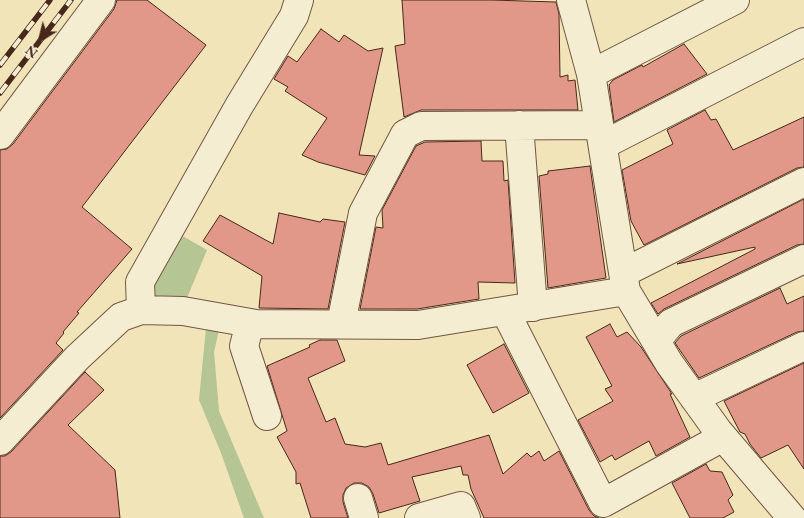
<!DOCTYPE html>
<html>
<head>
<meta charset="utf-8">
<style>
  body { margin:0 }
  #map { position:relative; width:804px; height:518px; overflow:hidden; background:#f0e4b8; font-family:"EB Garamond",serif }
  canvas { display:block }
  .north { position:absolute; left:15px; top:15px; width:50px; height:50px; -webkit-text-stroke:4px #f5edd1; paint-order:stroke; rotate:216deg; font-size:14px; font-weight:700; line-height:20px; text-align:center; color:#48281a }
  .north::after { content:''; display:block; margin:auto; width:18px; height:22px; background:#48281a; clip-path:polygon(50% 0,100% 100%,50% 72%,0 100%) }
</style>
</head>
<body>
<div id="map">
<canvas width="804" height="518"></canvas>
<div class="north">N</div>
</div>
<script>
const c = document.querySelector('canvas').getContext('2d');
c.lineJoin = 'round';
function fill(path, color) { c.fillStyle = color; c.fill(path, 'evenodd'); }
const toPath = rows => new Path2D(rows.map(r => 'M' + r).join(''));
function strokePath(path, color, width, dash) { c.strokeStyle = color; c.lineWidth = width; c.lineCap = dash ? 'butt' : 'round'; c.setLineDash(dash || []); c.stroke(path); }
fill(toPath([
  [179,234,207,250,184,305,149,295],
  [206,328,219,330,214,352,219,411,264,518,244,518,221,453,199,400]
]), '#b5c593');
const building = toPath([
  [117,0,147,0,206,45,82,207,132,249,77,312,79,313,63,332,64,333,56,343,63,350,0,418,0,150,7,149,13,144,114,9,117,0],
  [402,0,491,0,556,2,559,14,560,77,568,75,568,81,575,80,578,110,421,110,404,117,395,46,405,44,402,0],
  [321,29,339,42,344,35,368,51,383,48,359,155,375,156,365,175,318,162,302,155,327,118,285,91,288,87,274,79,288,56,297,62,321,29],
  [684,44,707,74,614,122,609,85,613,80,642,65,643,67,684,44],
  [705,110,711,120,716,119,733,150,804,117,804,167,797,168,644,245,631,221,622,170,673,144,667,130,705,110],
  [481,141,482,161,503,161,504,181,508,180,515,283,478,282,479,299,417,309,360,309,376,227,383,228,382,210,416,146,425,142,481,141],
  [590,166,606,278,548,288,539,176,548,174,548,171,590,166],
  [804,199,804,244,797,245,664,309,658,314,651,303,755,249,755,247,677,264,804,199],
  [279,213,320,222,323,219,345,222,328,309,259,308,262,276,203,241,220,215,273,244,279,213],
  [780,288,787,304,804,296,804,331,797,332,699,378,675,343,681,336,780,288],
  [610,324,617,337,627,332,641,347,672,394,670,394,690,437,656,456,649,441,615,460,612,455,600,462,578,420,613,401,605,389,612,386,586,337,610,324],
  [320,340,337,340,345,361,308,378,326,422,335,418,345,444,365,447,381,443,388,465,489,435,503,474,527,453,531,457,539,451,544,461,559,451,589,510,594,516,599,518,484,518,471,489,468,475,463,475,461,466,412,477,420,501,379,513,373,494,369,487,362,483,354,483,346,488,343,495,343,502,348,518,311,518,300,483,296,484,296,472,277,437,287,431,267,366,310,347,309,345,320,340],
  [504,344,529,393,493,413,467,365,504,344],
  [804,363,804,469,788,445,761,458,750,444,745,434,740,432,724,401,804,363],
  [85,372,104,390,68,425,115,470,120,518,0,518,0,456,5,456,11,452,85,372],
  [706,464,710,471,722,472,733,495,728,500,734,512,723,518,690,518,672,483,706,464]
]);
fill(building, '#e19888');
strokePath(building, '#48281a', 1);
const minor = toPath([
  [571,0,591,74,626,291,669,363,718,431,792,518],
  [591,74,735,0],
  [519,125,533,307],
  [0,135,101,0],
  [603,145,804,42],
  [623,273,804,182],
  [141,310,140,282,239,106,294,16,299,0],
  [505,311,603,503,723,437],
  [250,323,244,346,267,416],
  [341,324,363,213,405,134,421,126,599,125],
  [656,341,671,323,804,259],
  [694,398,804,346],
  [0,441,77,358,121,317,141,310,183,311,256,324,418,325,626,291],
  [358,498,364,518],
  [419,518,461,506,466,518]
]);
strokePath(minor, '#725742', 30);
strokePath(minor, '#f5edd1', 28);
const rail = toPath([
  [0,65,50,0],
  [0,93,71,0]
]);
strokePath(rail, '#48281a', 5.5);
strokePath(rail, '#f5edd1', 4, [11]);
</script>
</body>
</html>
